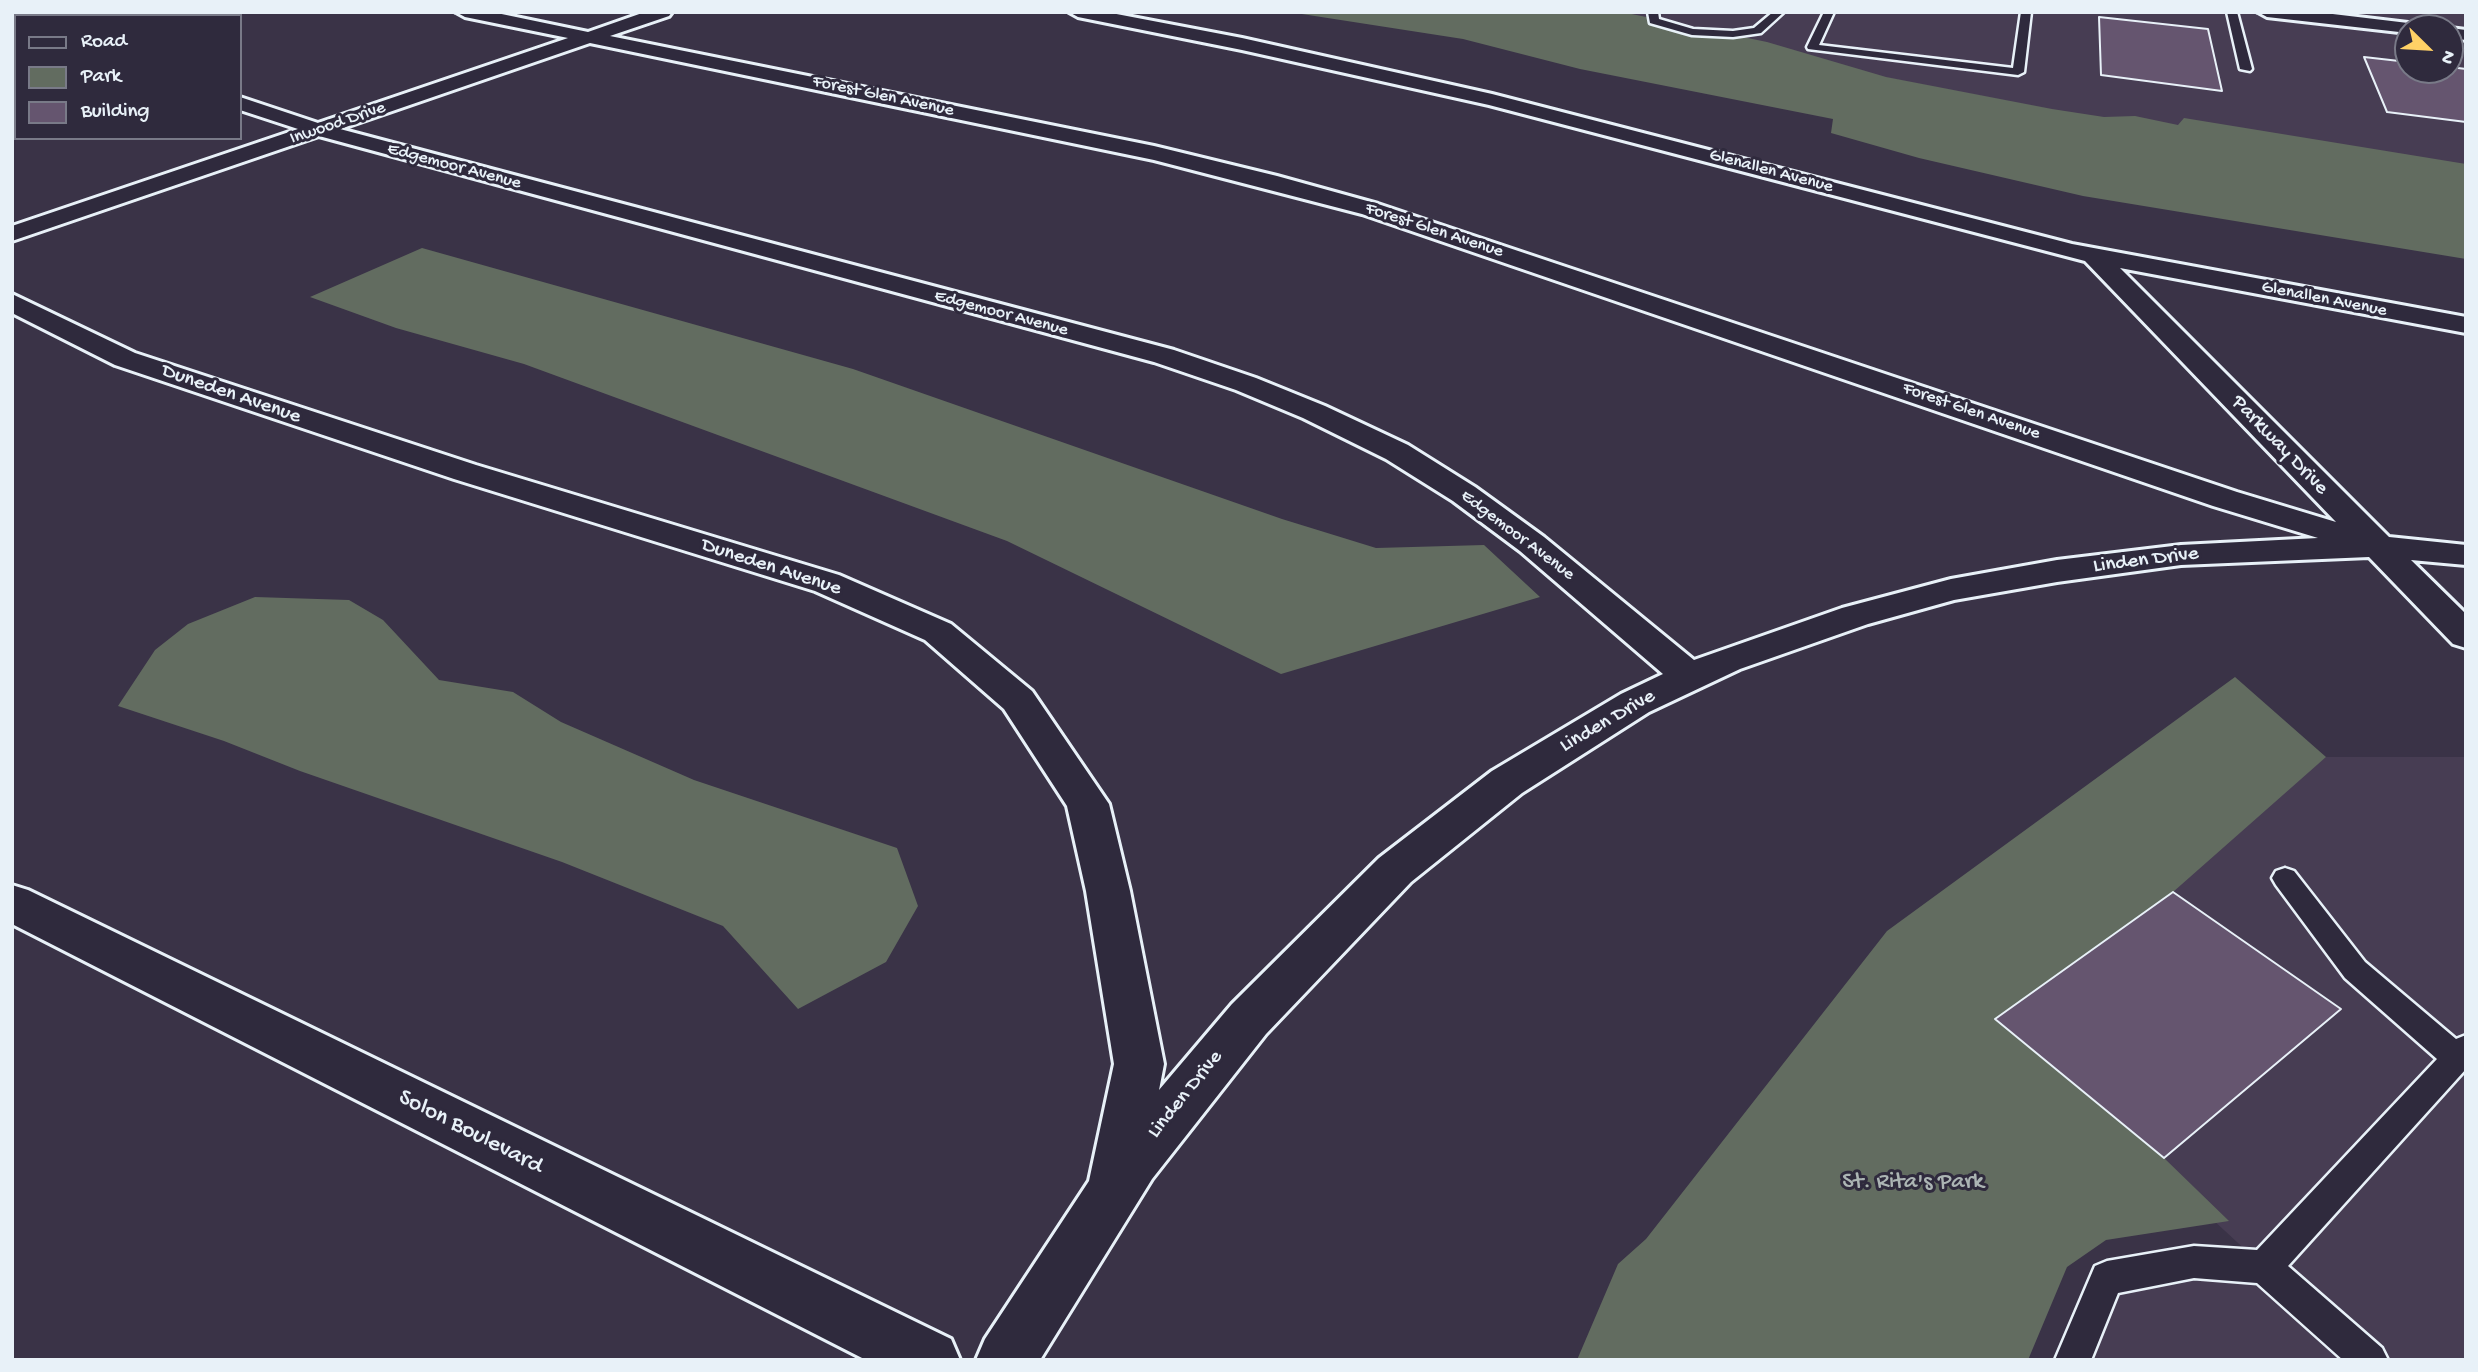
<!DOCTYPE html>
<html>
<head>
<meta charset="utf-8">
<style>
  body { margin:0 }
  #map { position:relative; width:2478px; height:1372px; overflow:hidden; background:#3a3347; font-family:"Gochi Hand",sans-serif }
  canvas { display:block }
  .frame { position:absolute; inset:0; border:14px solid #e8f1f8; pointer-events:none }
  .legend { position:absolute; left:14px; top:14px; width:228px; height:126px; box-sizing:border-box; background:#2f2a3d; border:2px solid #797a88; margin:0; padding:9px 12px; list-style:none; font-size:21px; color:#e8f1f8 }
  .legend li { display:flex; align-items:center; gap:14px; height:35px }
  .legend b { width:35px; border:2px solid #797a88 }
  .north { position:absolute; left:2394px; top:14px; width:70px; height:70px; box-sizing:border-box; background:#2f2a3d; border:2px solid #797a88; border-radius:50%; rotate:114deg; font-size:19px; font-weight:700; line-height:28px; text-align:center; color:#e8f1f8 }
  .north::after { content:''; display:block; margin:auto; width:24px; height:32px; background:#ffd166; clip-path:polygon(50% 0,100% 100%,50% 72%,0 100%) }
</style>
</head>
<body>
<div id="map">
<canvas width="2478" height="1372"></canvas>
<div class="frame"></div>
<ul class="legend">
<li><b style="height:9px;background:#2f2a3d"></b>Road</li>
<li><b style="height:19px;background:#626c60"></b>Park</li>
<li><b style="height:19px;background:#65556f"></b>Building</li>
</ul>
<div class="north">N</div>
</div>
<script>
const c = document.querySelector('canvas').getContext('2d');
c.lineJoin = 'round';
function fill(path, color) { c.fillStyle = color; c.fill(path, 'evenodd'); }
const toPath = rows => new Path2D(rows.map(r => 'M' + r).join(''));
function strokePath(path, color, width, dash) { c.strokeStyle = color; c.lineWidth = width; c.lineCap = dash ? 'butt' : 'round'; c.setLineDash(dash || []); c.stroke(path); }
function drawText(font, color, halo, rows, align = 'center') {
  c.font = font + ' "Gochi Hand",sans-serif'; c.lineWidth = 6; c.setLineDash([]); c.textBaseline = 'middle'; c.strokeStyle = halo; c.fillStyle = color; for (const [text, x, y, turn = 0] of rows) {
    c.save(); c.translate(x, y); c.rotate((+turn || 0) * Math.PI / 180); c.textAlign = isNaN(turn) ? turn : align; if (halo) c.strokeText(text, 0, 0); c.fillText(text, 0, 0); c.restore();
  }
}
fill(toPath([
  [1547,12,2466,12,2466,190],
  [2408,28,2450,28,2450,70,2408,70],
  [2326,757,2466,757,2466,1360,2073,1360,2107,1278,2263,1266,1995,1019]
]), '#473d53');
fill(toPath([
  [1289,12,1622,12,1767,42,1886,77,2052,109,2104,117,2135,116,2178,125,2184,118,2466,164,2466,259,2083,196,1919,158,1831,133,1833,119,1580,69,1463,39],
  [422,248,853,369,1282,519,1376,548,1484,545,1540,597,1281,674,1007,541,524,364,396,328,310,297],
  [255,597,349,600,383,620,439,680,513,692,561,722,694,780,897,848,918,906,886,962,798,1009,723,926,562,862,300,771,224,741,118,706,155,650,188,624],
  [2235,677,2326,757,2173,892,1995,1019,2164,1158,2229,1221,2106,1240,2067,1267,2028,1360,1577,1360,1618,1264,1646,1239,1887,931]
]), '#626c60');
const building = toPath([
  [2099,17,2208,29,2222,91,2101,75,2099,17],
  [2364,57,2408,62,2408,70,2450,70,2450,67,2466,69,2466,122,2387,112,2364,57],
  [2173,892,2341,1009,2164,1158,1995,1019,2173,892]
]);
fill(building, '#65556f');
strokePath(building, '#e8f1f8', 2);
const service = toPath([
  [1648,12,1658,12,1659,19,1693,29,1733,31,1754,28,1773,12,1784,12,1761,33,1733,37,1692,35,1650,23,1648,12],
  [1824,12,1834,12,1819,45,2013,68,2021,12,2031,12,2024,72,2018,75,1808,49,1807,47,1824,12],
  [2227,12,2237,12,2252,69,2250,71,2240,69,2227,12],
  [2285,868,2294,871,2365,962,2456,1039,2466,1035,2466,1069,2288,1266,2382,1348,2388,1360,2343,1360,2257,1283,2194,1278,2118,1293,2091,1360,2055,1360,2095,1266,2107,1261,2194,1246,2257,1250,2437,1059,2345,978,2276,885,2272,878,2276,871,2285,868]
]);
const minor = toPath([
  [456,12,492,12,588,32,645,12,672,12,669,16,610,36,1154,146,1277,176,1378,204,2237,492,2336,522,2085,261,1489,105,1242,50,1078,17,1069,12,1106,12,1242,38,1492,94,2072,244,2466,317,2466,333,2120,268,2389,537,2466,545,2466,565,2411,560,2466,614,2466,648,2453,644,2369,557,2181,565,2057,582,1954,600,1868,624,1740,669,1649,712,1522,793,1411,882,1266,1034,1152,1179,1040,1360,976,1360,985,1339,1089,1181,1114,1064,1086,891,1067,806,1004,709,925,640,815,591,454,479,115,365,12,313,12,294,135,353,476,465,839,575,951,624,1032,691,1109,804,1130,891,1164,1064,1159,1090,1232,1004,1379,858,1492,771,1621,694,1663,674,1520,551,1453,501,1386,459,1303,418,1236,390,1154,362,319,136,12,241,12,226,298,129,240,110,240,97,318,123,568,38,465,17,456,12],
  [590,43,1154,160,1362,214,2213,506,2318,538,2181,545,2057,560,1951,579,1842,608,1694,660,1544,537,1475,487,1408,445,1325,406,1256,378,1174,350,340,129,590,43],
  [2258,12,2316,12,2408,23,2417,28,2408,28,2408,33,2267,17,2258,12],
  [2448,28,2450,28,2466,30,2466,40,2450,38,2448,28],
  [12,38,16,38,16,49,12,49,12,38],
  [12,885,28,890,951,1339,960,1360,866,1360,12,924,12,885]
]);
strokePath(service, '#e8f1f8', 5);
strokePath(minor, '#e8f1f8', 6);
fill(service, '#2f2a3d');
fill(minor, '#2f2a3d');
drawText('18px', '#e8f1f8', '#2f2a3d', [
  ["Forest Glen Avenue",883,97,12],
  ["Inwood Drive",338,124,-19],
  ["Edgemoor Avenue",454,167,15],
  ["Glenallen Avenue",1771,172,15],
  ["Forest Glen Avenue",1434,231,18],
  ["Glenallen Avenue",2324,300,11],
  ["Edgemoor Avenue",1001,314,15],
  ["Forest Glen Avenue",1971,412,19],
  ["Edgemoor Avenue",1517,536,37]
]);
drawText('21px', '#e8f1f8', '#2f2a3d', [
  ["Duneden Avenue",231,395,19],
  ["Parkway Drive",2279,446,46],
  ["Linden Drive",2146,561,-7],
  ["Duneden Avenue",771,568,18],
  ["Linden Drive",1608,722,-30],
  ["Linden Drive",1186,1095,-51]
]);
drawText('24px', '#e8f1f8', '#2f2a3d', [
  ["Solon Boulevard",470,1133,27]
]);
drawText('24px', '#acb5b4', '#2f2a3d', [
  ["St. Rita's Park",1913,1183]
]);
</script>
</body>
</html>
